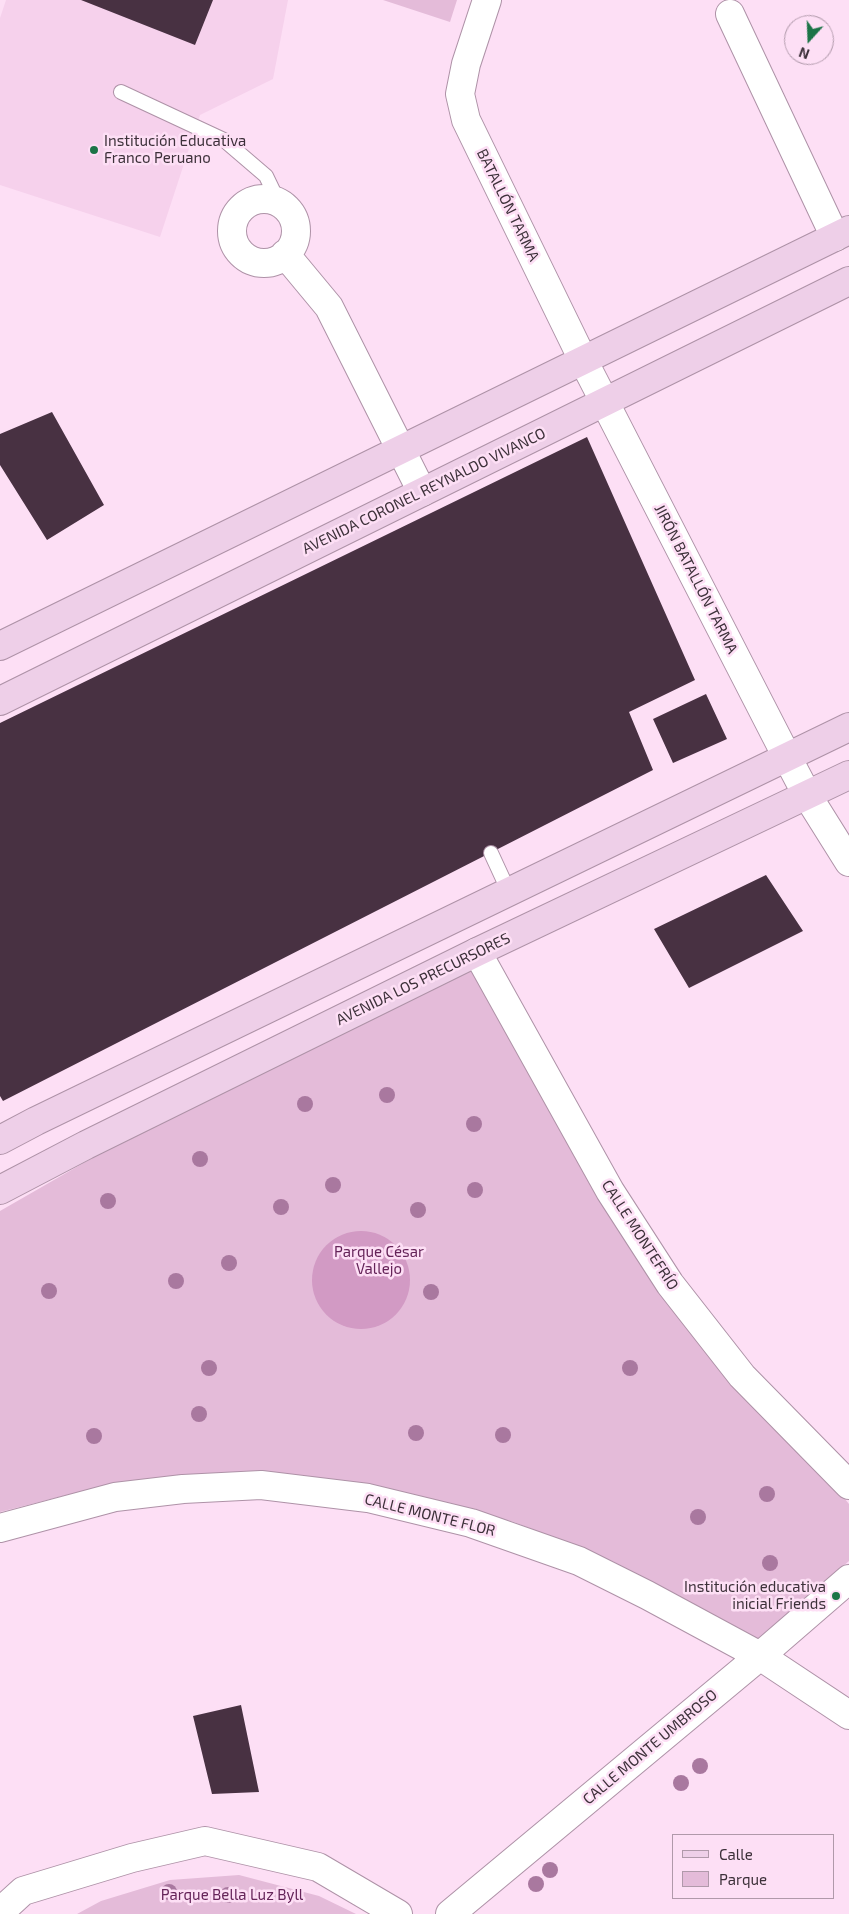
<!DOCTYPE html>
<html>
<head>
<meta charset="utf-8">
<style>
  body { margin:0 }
  #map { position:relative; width:849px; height:1914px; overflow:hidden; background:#fddff5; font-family:"Exo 2",sans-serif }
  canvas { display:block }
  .legend { position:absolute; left:672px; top:1834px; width:162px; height:65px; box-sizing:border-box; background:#fddff5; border:1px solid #b099aa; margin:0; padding:6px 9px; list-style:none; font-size:15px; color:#3d313a }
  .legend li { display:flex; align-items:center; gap:10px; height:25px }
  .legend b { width:25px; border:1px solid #b099aa }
  .north { position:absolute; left:784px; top:15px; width:50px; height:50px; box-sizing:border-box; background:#fddff5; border:1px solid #b099aa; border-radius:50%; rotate:200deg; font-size:14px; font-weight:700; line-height:20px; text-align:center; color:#3d313a }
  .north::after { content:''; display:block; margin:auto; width:18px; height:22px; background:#1c7447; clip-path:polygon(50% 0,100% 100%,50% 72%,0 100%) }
</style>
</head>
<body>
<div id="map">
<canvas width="849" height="1914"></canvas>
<ul class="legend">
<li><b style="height:6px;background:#eecfe8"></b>Calle</li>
<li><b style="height:14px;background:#e4bbd9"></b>Parque</li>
</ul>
<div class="north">N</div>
</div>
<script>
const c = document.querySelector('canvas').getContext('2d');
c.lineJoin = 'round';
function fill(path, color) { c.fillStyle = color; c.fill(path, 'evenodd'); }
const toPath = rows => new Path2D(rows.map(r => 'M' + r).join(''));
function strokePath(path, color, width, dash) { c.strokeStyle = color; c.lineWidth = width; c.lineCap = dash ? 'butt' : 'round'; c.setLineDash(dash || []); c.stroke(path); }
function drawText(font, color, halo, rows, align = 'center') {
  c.font = font + ' "Exo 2",sans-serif'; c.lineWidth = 5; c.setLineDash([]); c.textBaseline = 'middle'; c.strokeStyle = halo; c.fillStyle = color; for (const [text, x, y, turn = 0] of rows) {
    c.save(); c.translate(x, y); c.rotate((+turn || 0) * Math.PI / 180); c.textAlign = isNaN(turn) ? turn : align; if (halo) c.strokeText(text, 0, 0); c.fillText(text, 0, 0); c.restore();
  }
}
fill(toPath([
  [6,0,288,0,273,79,200,115,160,237,0,185,0,18]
]), '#f6d1ec');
fill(toPath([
  [383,0,457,0,450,22],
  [470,968,614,1218,849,1504,849,1561,759,1639,612,1561,514,1522,409,1494,294,1475,211,1475,118,1482,0,1512,0,1211,188,1103],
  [239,1875,319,1896,356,1914,77,1914,101,1901,170,1880]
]), '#e4bbd9');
fill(toPath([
  '312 1280a49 49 0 1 1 98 0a49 49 0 1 1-98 0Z'
]), '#d29ac4');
fill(toPath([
  [81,0,213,0,195,45],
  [52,412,104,505,47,540,0,465,0,434],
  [587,437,695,680,629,712,653,770,3,1101,0,1096,0,723],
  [706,694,727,739,673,763,653,719],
  [766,875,803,931,689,988,654,929],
  [241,1705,259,1792,212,1794,193,1716]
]), '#483142');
const lane = toPath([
  [121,92,224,140,266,176,278,201],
  [491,853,509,892]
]);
const street = toPath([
  [487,0,466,64,460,94,466,120,583,360,787,757,807,795,849,862],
  [730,14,835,237],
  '232 231a32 32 0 1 1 64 0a32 32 0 1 1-64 0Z',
  [285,254,329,307,422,492],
  [477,952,610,1191,670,1284,742,1376,849,1485],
  [0,1528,115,1497,183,1489,261,1485,368,1498,471,1523,579,1561,647,1595,760,1656,849,1715],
  [0,1912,23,1891,132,1858,205,1841,318,1867,398,1914],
  [450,1914,760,1656,849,1579]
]);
const secondary = toPath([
  [0,646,849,230],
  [0,701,849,281],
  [0,1140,36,1121,849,727],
  [0,1190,86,1145,477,952,849,775]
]);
strokePath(lane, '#ae92a7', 16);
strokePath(street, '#ae92a7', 30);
strokePath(secondary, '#ae92a7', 30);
strokePath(lane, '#fff', 14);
strokePath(street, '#fff', 28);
strokePath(secondary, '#eecfe8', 28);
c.fillStyle = '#a9789f';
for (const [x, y] of [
  [387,1095],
  [305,1104],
  [474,1124],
  [200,1159],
  [333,1185],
  [475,1190],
  [108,1201],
  [281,1207],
  [418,1210],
  [229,1263],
  [176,1281],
  [49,1291],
  [431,1292],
  [209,1368],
  [630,1368],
  [199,1414],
  [416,1433],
  [503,1435],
  [94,1436],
  [767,1494],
  [698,1517],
  [770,1563],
  [700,1766],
  [681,1783],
  [550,1870],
  [536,1884],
  [169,1892],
  [228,1895]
]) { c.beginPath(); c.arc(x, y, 8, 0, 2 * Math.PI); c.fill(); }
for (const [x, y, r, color] of [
  [94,150,5,"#1c7447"],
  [836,1596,5,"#1c7447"]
]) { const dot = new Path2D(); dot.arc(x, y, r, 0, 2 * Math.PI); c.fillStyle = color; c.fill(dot); strokePath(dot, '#fddff5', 2); }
drawText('15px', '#3d313a', '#fddff5', [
  ["Institución Educativa",104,141],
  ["Franco Peruano",104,158],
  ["Institución educativa",826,1587,"right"],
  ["inicial Friends",826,1604,"right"]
], 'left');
drawText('15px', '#3d313a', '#fddff5', [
  ["BATALLÓN TARMA",508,205,64],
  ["AVENIDA CORONEL REYNALDO VIVANCO",424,491,-26],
  ["JIRÓN BATALLÓN TARMA",696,579,63],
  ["AVENIDA LOS PRECURSORES",423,979,-26],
  ["CALLE MONTEFRÍO",640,1235,57],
  ["CALLE MONTE FLOR",430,1515,14],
  ["CALLE MONTE UMBROSO",650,1747,-40]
]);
drawText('15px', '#652459', '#fddff5', [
  ["Parque César",379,1252],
  ["Vallejo",379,1269],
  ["Parque Bella Luz Byll",232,1895]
]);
</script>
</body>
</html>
